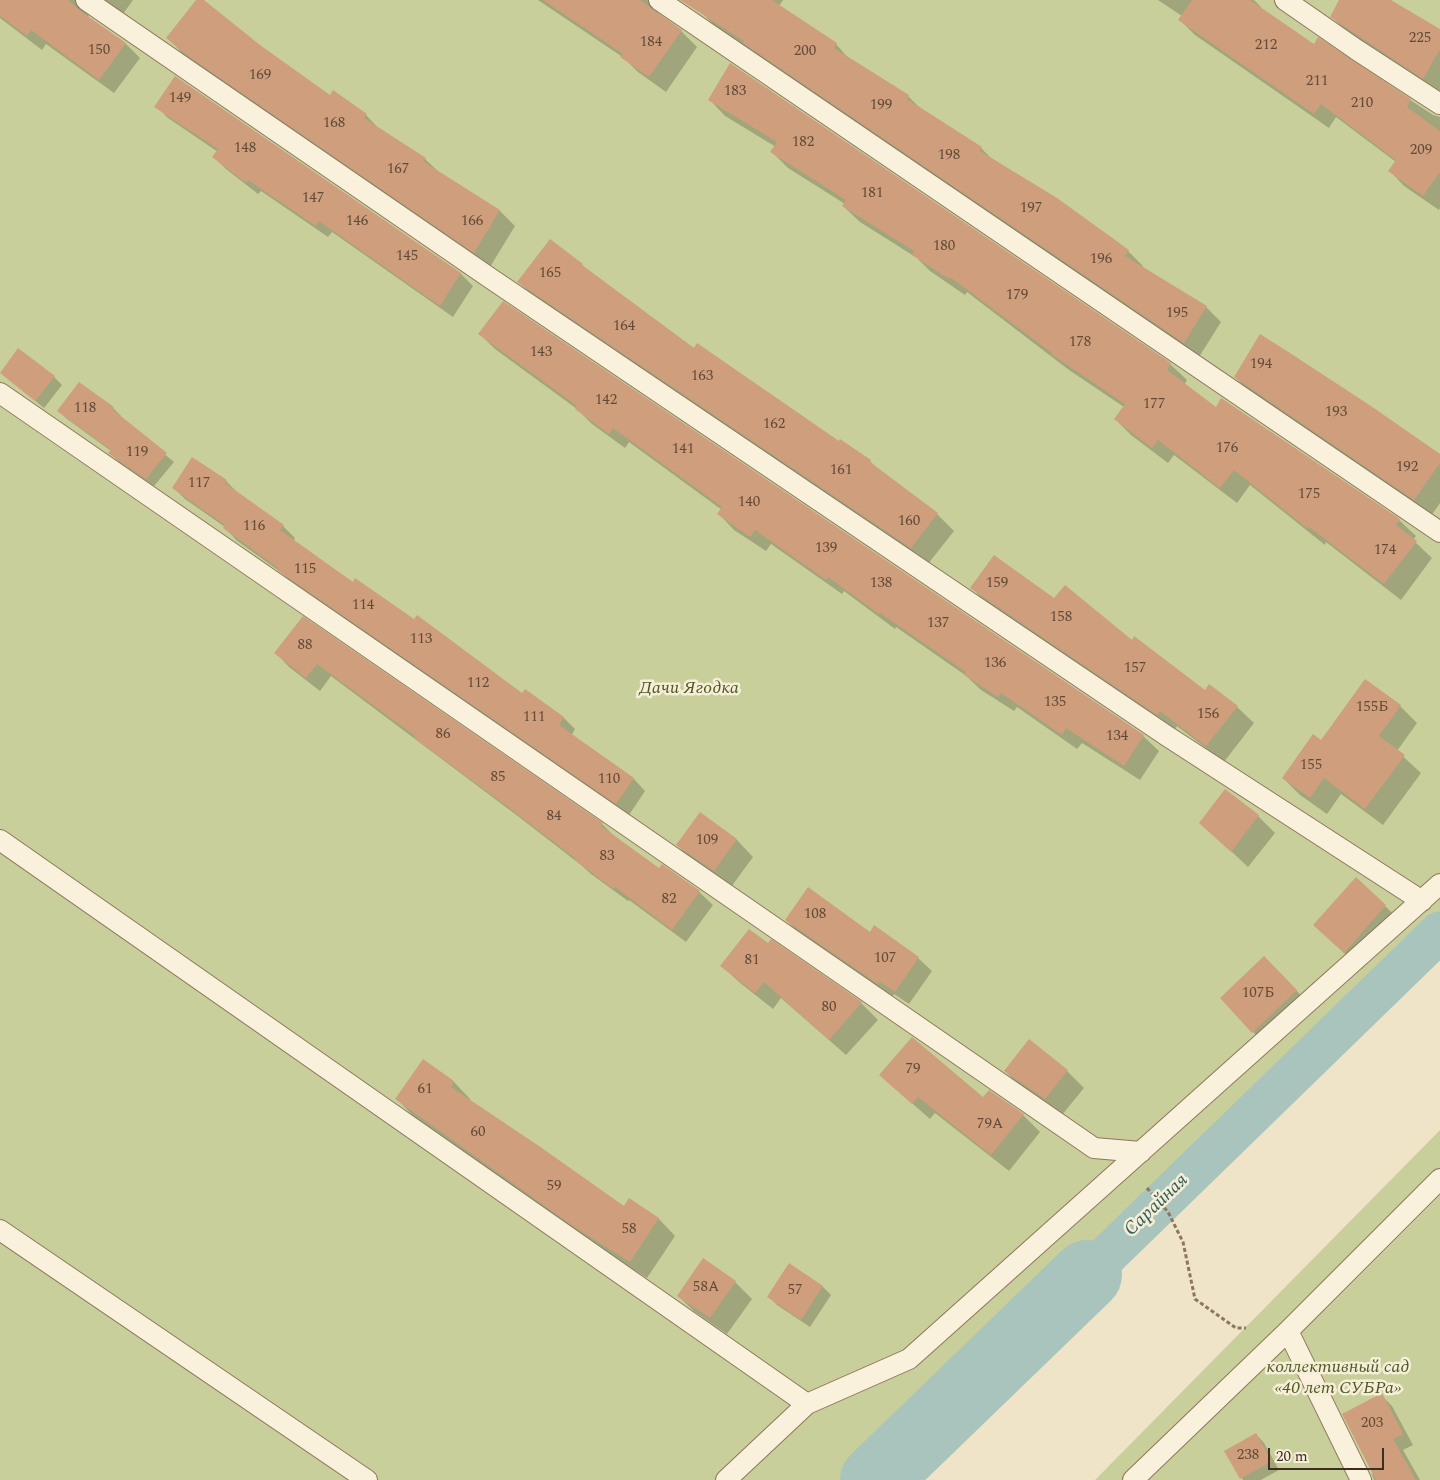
<!DOCTYPE html>
<html>
<head>
<meta charset="utf-8">
<style>
  body { margin:0 }
  #map { position:relative; width:1440px; height:1480px; overflow:hidden; background:#f0e4c8; font-family:Spectral,serif }
  canvas { display:block }
  .scale { position:absolute; left:1268px; top:1448px; width:116px; height:22px; box-sizing:border-box; border:2px solid #3d2e20; border-top:0; padding-left:6px; font-size:15px; line-height:18px; white-space:nowrap; color:#3d2e20; -webkit-text-stroke:4px #f7eed8; paint-order:stroke }
</style>
</head>
<body>
<div id="map">
<canvas width="1440" height="1480"></canvas>
<div class="scale">20 m</div>
</div>
<script>
const c = document.querySelector('canvas').getContext('2d');
c.lineJoin = 'round';
function fill(path, color) { c.fillStyle = color; c.fill(path, 'evenodd'); }
const toPath = rows => new Path2D(rows.map(r => 'M' + r).join(''));
function strokePath(path, color, width, dash) { c.strokeStyle = color; c.lineWidth = width; c.lineCap = dash ? 'butt' : 'round'; c.setLineDash(dash || []); c.stroke(path); }
function drawText(font, color, halo, rows, align = 'center') {
  c.font = font + ' Spectral,serif'; c.lineWidth = 5; c.setLineDash([]); c.textBaseline = 'middle'; c.strokeStyle = halo; c.fillStyle = color; for (const [text, x, y, turn = 0] of rows) {
    c.save(); c.translate(x, y); c.rotate((+turn || 0) * Math.PI / 180); c.textAlign = isNaN(turn) ? turn : align; if (halo) c.strokeText(text, 0, 0); c.fillText(text, 0, 0); c.restore();
  }
}
fill(toPath([
  [0,0,1440,0,1440,923,859,1480,0,1480],
  [1440,1130,1440,1480,1095,1480]
]), '#c9cf9b');
fill(toPath([
  [0,0,133,0,123,14,91,7,88,14,89,18,126,44,140,58,114,93,46,44,42,50,0,18],
  [198,0,202,0,259,46,330,96,333,92,366,115,381,131,425,159,440,173,500,211,515,226,490,267,205,71,183,54,168,38],
  [538,0,666,0,657,14,681,31,697,47,666,92,638,72,624,58],
  [714,0,783,0,779,6,836,44,850,60,908,96,923,111,981,148,993,160,1056,199,1128,251,1143,266,1142,268,1206,307,1221,322,1199,357,759,57,753,51,719,30,704,15],
  [1158,0,1254,0,1261,7,1260,8,1315,46,1318,39,1433,115,1440,117,1440,208,1439,210,1404,186,1390,171,1396,162,1336,117,1329,128,1195,35,1180,20,1182,16],
  [1341,0,1389,0,1440,31,1440,94,1346,31,1331,16],
  [731,65,1170,364,1187,380,1184,385,1216,409,1222,399,1399,520,1416,536,1413,540,1432,558,1401,600,1326,542,1325,545,1250,485,1237,503,1174,455,1168,463,1131,435,1115,419,1124,407,1069,370,967,292,965,295,930,271,917,258,860,222,843,206,845,204,788,168,772,152,776,147,725,116,709,99],
  [175,77,461,274,473,286,453,317,332,232,328,237,261,191,258,194,226,169,214,157,218,152,168,118,156,106],
  [550,241,589,272,694,349,839,443,870,461,878,470,937,514,954,531,928,564,536,299,519,282],
  [480,334,1143,736,1159,751,1140,780,1082,743,1077,749,1017,707,1014,711,981,690,965,675,896,627,895,629,844,591,842,594,771,544,766,551,734,530,719,514,722,510,629,442,625,448,592,424,577,409,495,349],
  [1,373,54,377,62,385,44,408],
  [1235,377,1440,456,1440,503,1431,516,1252,394],
  [113,408,121,416,120,417,174,462,154,486,119,462,110,453,111,451,67,419,59,411],
  [226,481,238,493,283,526,295,538,293,541,353,583,522,695,525,690,564,718,575,729,571,736,634,779,645,791,629,815,290,581,282,573,236,540,225,527,185,499,173,487],
  [972,588,1055,600,1132,642,1205,691,1237,707,1254,723,1224,762,1177,726,1174,731,988,605],
  [303,618,602,824,615,837,659,870,699,892,713,905,686,942,629,900,628,901,591,874,581,865,519,817,331,676,320,691,289,667,276,653],
  [1365,681,1400,706,1417,723,1397,751,1421,773,1383,825,1341,794,1327,814,1300,795,1283,778,1321,742],
  [700,814,737,840,753,857,731,887,694,862,677,845],
  [1258,816,1275,833,1248,867,1201,823],
  [1356,879,1402,922,1362,969,1332,942],
  [786,920,870,933,918,958,932,971,909,1004,894,994,892,997,799,933],
  [771,941,861,1003,878,1020,846,1055,781,998,773,1009,739,982,722,966,768,945],
  [1281,974,1312,1007,1270,1049,1253,1032],
  [1030,1041,1067,1071,1084,1088,1062,1115,1022,1088,1005,1071],
  [423,1061,454,1082,470,1099,469,1101,624,1208,629,1200,659,1219,675,1236,647,1278,592,1243,413,1116,397,1099],
  [898,1091,983,1099,989,1092,1023,1115,1040,1132,1009,1171,935,1113,930,1119],
  [704,1259,735,1282,752,1299,727,1334,695,1312,678,1296],
  [790,1265,823,1287,831,1295,810,1327,777,1305,769,1297],
  [1381,1395,1392,1406,1413,1445,1403,1450,1420,1480,1374,1480,1372,1474,1374,1473],
  [1256,1434,1264,1443,1279,1470,1261,1480,1243,1480,1226,1451]
]), '#0003');
strokePath(toPath([
  [1087,1275,1440,932]
]), '#a9c4bc', 41);
strokePath(toPath([
  [875,1480,1087,1275]
]), '#a9c4bc', 70);
fill(toPath([
  [0,0,68,0,79,10,126,43,99,80,31,30,27,36,0,16],
  [196,0,204,0,260,45,330,95,333,90,367,114,364,118,426,158,424,162,500,210,474,253,188,56,166,38],
  [543,0,640,0,682,30,649,77,620,57,623,54],
  [680,0,772,0,837,43,834,48,909,95,907,99,982,147,980,151,1057,198,1129,250,1125,256,1207,306,1184,343,743,43,744,41],
  [1192,0,1250,0,1314,44,1318,37,1411,99,1407,107,1440,131,1440,172,1423,196,1388,171,1396,160,1321,104,1314,114,1178,20],
  [1339,0,1391,0,1440,29,1440,49,1423,79,1330,17],
  [730,63,1171,363,1167,370,1216,407,1221,398,1400,519,1396,525,1417,541,1384,584,1309,527,1308,529,1234,470,1220,488,1158,440,1152,448,1114,419,1125,404,1051,354,1052,353,950,277,949,279,912,255,914,251,842,206,846,200,770,152,777,142,708,100],
  [175,76,461,273,440,306,319,221,316,226,248,180,246,183,212,157,218,149,154,107],
  [550,239,583,264,582,265,694,348,697,343,839,441,840,439,871,460,870,462,938,513,911,548,517,282],
  [503,301,1144,735,1124,766,1066,728,1062,735,1001,693,998,697,964,675,966,672,880,613,879,614,828,577,826,580,755,530,750,537,717,514,722,507,613,428,609,434,575,409,577,406,478,334],
  [1260,334,1290,353,1371,406,1440,454,1440,463,1414,500,1234,377],
  [18,348,55,376,35,401,0,373],
  [79,382,114,407,112,409,167,453,146,479,109,454,108,453,111,450,57,411],
  [192,457,227,480,225,483,284,525,280,530,353,582,355,578,414,619,417,615,522,693,525,689,564,717,559,725,634,778,616,804,277,570,278,568,223,528,225,525,172,488],
  [994,555,1054,598,1065,585,1132,640,1134,636,1205,690,1209,684,1238,706,1206,746,1160,711,1157,715,970,588],
  [303,616,603,823,601,826,659,868,662,864,700,891,672,930,615,887,613,889,575,860,576,859,504,804,414,738,415,736,317,664,306,678,274,653],
  [1365,679,1401,705,1379,736,1405,755,1365,809,1324,778,1310,798,1282,778,1313,734,1321,740],
  [1225,789,1259,815,1231,852,1199,823],
  [700,812,737,839,714,871,676,845],
  [1356,877,1386,905,1344,953,1313,925],
  [808,887,870,932,874,925,919,957,895,992,880,982,878,984,785,920],
  [749,929,768,943,771,939,862,1002,829,1040,764,982,755,993,720,966],
  [1264,956,1297,990,1252,1033,1220,998],
  [912,1037,983,1097,989,1090,1024,1114,991,1155,918,1097,912,1104,879,1075],
  [1029,1039,1068,1070,1045,1099,1004,1071],
  [423,1059,454,1081,451,1087,539,1146,624,1206,629,1198,659,1218,630,1262,573,1226,395,1099],
  [703,1258,736,1281,710,1318,677,1296],
  [789,1263,823,1286,801,1320,767,1297],
  [1382,1393,1403,1434,1393,1439,1416,1480,1376,1480,1342,1414],
  [1256,1433,1272,1461,1240,1479,1224,1451]
]), '#cf9f7d');
const lane = toPath([
  [86,0,490,278,1167,736,1422,901],
  [659,0,1440,532],
  [1285,0,1357,50,1440,104],
  [0,393,1094,1148,1141,1152],
  [0,840,807,1404],
  [0,1230,367,1480],
  [1288,1331,1361,1480],
  [726,1480,807,1404,909,1359,1440,884],
  [1133,1480,1288,1331,1440,1179]
]);
strokePath(lane, '#8d765c', 22);
strokePath(toPath([
  [1147,1188,1168,1212,1183,1242,1195,1299,1236,1328,1246,1328]
]), '#8d765c', 3, [4, 2.5]);
strokePath(lane, '#faf1dc', 20);
drawText('15px', '#624a37', null, [
  ["225",1420,39],
  ["184",651,43],
  ["212",1266,46],
  ["150",99,51],
  ["200",805,52],
  ["169",260,76],
  ["211",1317,82],
  ["183",735,92],
  ["149",180,99],
  ["210",1362,104],
  ["199",881,106],
  ["168",334,124],
  ["182",803,143],
  ["148",245,149],
  ["209",1421,151],
  ["198",949,156],
  ["167",398,170],
  ["181",872,194],
  ["147",313,199],
  ["197",1031,209],
  ["146",357,222],
  ["166",472,222],
  ["180",944,247],
  ["145",407,257],
  ["196",1101,260],
  ["165",550,274],
  ["179",1017,296],
  ["195",1177,314],
  ["164",624,327],
  ["178",1080,343],
  ["143",541,353],
  ["194",1261,365],
  ["163",702,377],
  ["142",606,401],
  ["177",1154,405],
  ["118",85,409],
  ["193",1336,413],
  ["162",774,425],
  ["176",1227,449],
  ["141",683,450],
  ["119",137,453],
  ["192",1407,468],
  ["161",841,471],
  ["117",199,484],
  ["175",1309,495],
  ["140",749,503],
  ["160",909,522],
  ["116",254,527],
  ["139",826,549],
  ["174",1385,551],
  ["115",305,570],
  ["138",881,584],
  ["159",997,584],
  ["114",363,606],
  ["158",1061,618],
  ["137",938,624],
  ["113",421,640],
  ["88",305,646],
  ["136",995,664],
  ["157",1135,669],
  ["112",478,684],
  ["135",1055,703],
  ["155Б",1372,708],
  ["156",1208,715],
  ["111",534,718],
  ["86",443,735],
  ["134",1117,737],
  ["155",1311,766],
  ["85",498,778],
  ["110",609,780],
  ["84",554,817],
  ["109",707,841],
  ["83",607,857],
  ["82",669,900],
  ["108",815,915],
  ["107",885,959],
  ["81",752,961],
  ["107Б",1258,994],
  ["80",829,1008],
  ["79",913,1070],
  ["61",425,1090],
  ["79А",990,1125],
  ["60",478,1133],
  ["59",554,1187],
  ["58",629,1230],
  ["58А",706,1288],
  ["57",795,1291],
  ["203",1372,1424],
  ["238",1248,1456]
]);
drawText('italic 18px', '#4d5a26', '#f7eed8', [
  ["Дачи Ягодка",689,689],
  ["коллективный сад",1338,1368],
  ["«40 лет СУБРа»",1338,1389]
]);
drawText('italic 19px', '#2f5d5a', '#f7eed8', [
  ["Сарайная",1157,1206,-44]
]);
</script>
</body>
</html>
